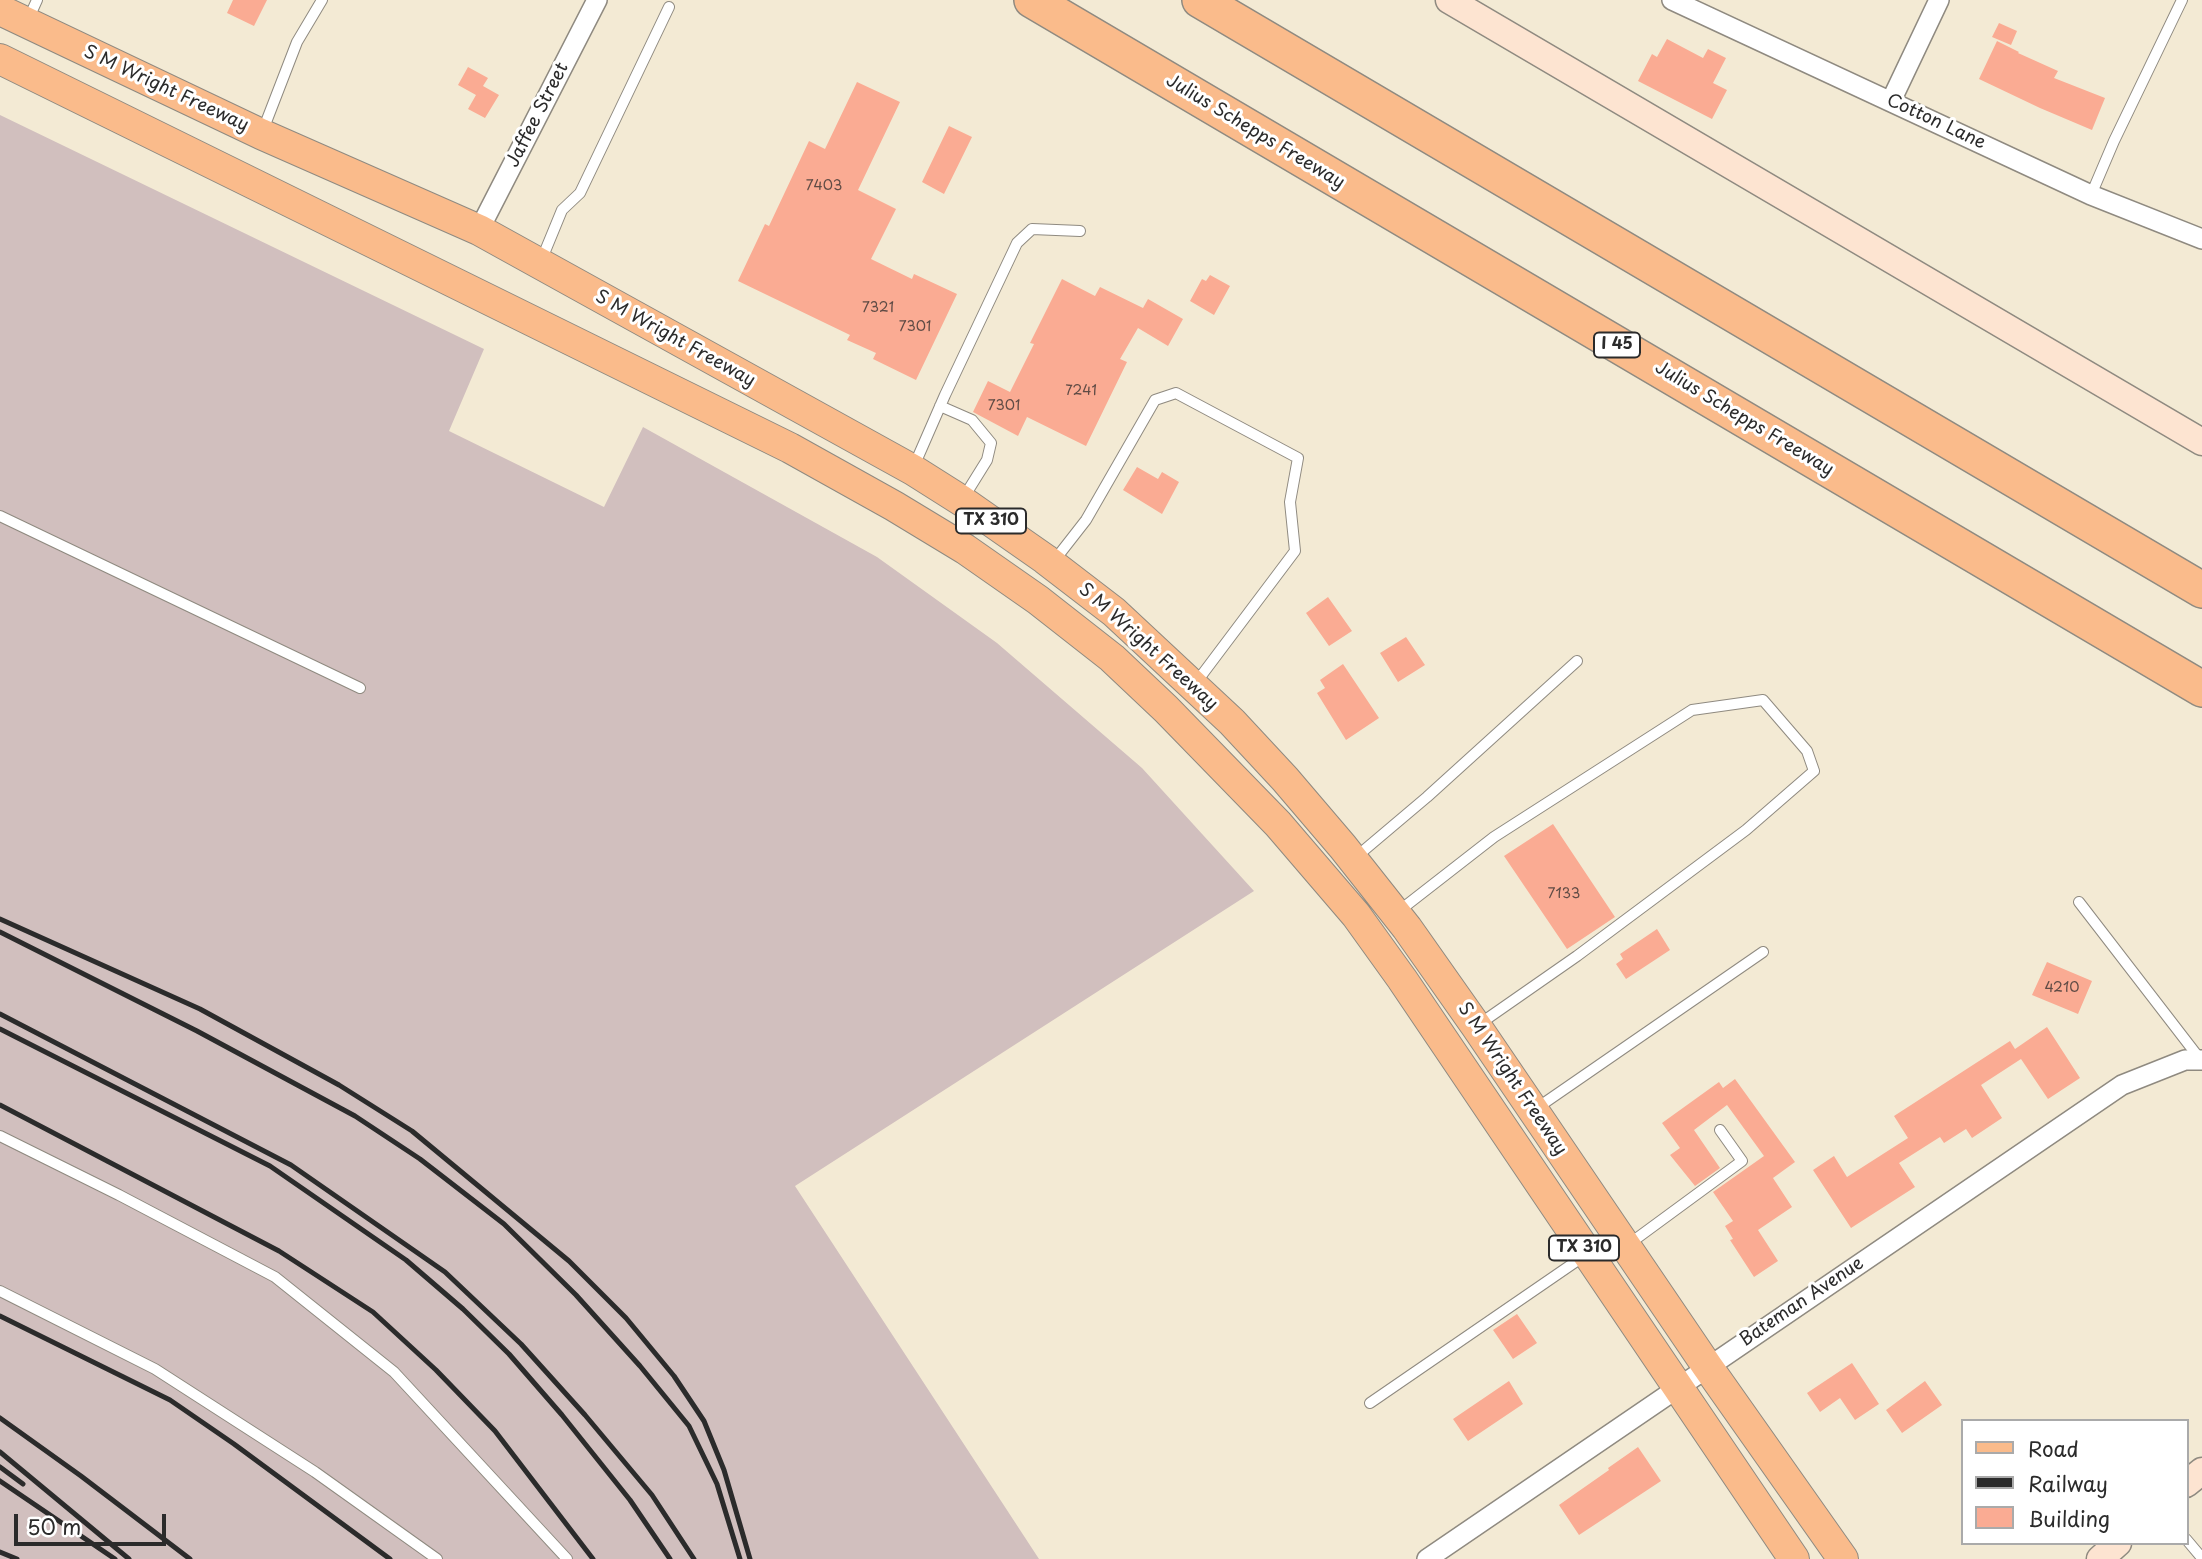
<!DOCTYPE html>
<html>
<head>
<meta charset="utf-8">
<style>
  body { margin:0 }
  #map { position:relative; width:2202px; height:1559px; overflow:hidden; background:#f3ead4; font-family:"Playpen Sans",sans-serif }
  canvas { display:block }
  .legend { position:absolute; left:1961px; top:1419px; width:228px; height:126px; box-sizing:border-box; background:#fff; border:2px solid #aaa; margin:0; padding:9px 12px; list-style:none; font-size:21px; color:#2b2b2b }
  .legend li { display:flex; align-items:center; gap:14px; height:35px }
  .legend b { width:35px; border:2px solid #aaa }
  .scale { position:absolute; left:14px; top:1514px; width:152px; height:32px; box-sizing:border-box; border:4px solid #2b2b2b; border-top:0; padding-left:9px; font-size:21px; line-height:24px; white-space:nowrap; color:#2b2b2b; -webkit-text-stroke:5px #fff; paint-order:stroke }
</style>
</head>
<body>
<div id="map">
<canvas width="2202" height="1559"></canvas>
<ul class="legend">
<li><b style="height:9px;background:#fabb8b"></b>Road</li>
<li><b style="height:9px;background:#2b2b2b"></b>Railway</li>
<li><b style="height:19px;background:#faab93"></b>Building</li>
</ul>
<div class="scale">50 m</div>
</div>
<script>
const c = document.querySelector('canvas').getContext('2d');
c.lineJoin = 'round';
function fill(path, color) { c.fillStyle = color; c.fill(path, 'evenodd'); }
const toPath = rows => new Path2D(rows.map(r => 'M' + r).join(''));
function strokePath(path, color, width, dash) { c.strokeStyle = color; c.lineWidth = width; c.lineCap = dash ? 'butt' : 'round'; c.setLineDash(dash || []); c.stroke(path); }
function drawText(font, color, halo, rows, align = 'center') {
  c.font = font + ' "Playpen Sans",sans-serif'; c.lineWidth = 6; c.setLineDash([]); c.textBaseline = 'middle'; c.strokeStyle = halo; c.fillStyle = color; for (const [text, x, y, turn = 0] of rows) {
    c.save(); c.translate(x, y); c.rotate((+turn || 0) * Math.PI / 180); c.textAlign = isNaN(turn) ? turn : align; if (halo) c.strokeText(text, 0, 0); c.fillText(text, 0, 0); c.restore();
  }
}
fill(toPath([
  [0,115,484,349,449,431,604,507,643,427,877,557,997,643,1142,768,1254,891,795,1186,1039,1559,0,1559]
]), '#d1bfbe');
fill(toPath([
  [233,0,267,0,254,26,227,13],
  [1999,23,2017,31,2011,45,1992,37],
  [1667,39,1703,58,1708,49,1726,58,1713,83,1727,90,1712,119,1638,81,1652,54,1657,57],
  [1997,41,2019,52,2018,53,2058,71,2054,78,2105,98,2092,130,2040,108,1979,79],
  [468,67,488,78,483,86,499,95,485,118,468,109,476,95,458,85],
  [857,82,900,102,858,190,896,209,871,259,912,279,914,274,957,294,916,380,873,359,876,353,847,340,850,335,738,281,765,224,769,226,809,141,825,149],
  [949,126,972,137,944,194,922,182],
  [1210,275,1230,286,1214,315,1190,301,1202,279,1206,281],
  [1062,279,1095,296,1100,287,1143,308,1148,299,1183,319,1168,346,1138,328,1120,359,1127,362,1086,446,1027,417,1018,436,973,412,988,381,1010,392,1034,344,1030,343],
  [1137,467,1158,479,1162,472,1179,482,1162,514,1123,490],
  [1328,597,1352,631,1329,646,1306,613],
  [1406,637,1425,665,1398,682,1380,653],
  [1343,664,1379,718,1346,740,1317,693,1325,688,1320,680],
  [1553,824,1615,917,1567,949,1504,856],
  [1657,929,1670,950,1626,979,1616,964,1623,959,1620,954],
  [2047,962,2092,981,2078,1014,2032,995],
  [2047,1027,2080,1078,2048,1099,2021,1059,1981,1085,2002,1118,1972,1138,1966,1129,1944,1143,1940,1137,1899,1163,1915,1187,1851,1228,1813,1170,1834,1156,1847,1177,1908,1138,1894,1116,2010,1041,2015,1049],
  [1735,1079,1795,1162,1773,1178,1792,1207,1758,1230,1778,1261,1754,1277,1730,1240,1733,1239,1725,1226,1733,1221,1713,1192,1764,1156,1727,1105,1694,1130,1720,1168,1695,1186,1670,1155,1680,1148,1662,1123,1719,1082,1723,1088],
  [1517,1314,1537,1343,1513,1359,1493,1330],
  [1852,1363,1879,1404,1855,1420,1840,1398,1820,1412,1807,1393],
  [1509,1381,1523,1404,1468,1441,1453,1419],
  [1925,1381,1942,1405,1902,1433,1886,1410],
  [1638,1447,1661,1481,1579,1535,1559,1505,1609,1470,1608,1468]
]), '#faab93');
const service = toPath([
  [28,20,37,0],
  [263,130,297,42,322,0],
  [2091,195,2114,141,2182,0],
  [541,261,562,210,580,193,669,7],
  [940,406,972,420,991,443,987,460,964,497],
  [914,466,945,395,1017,243,1032,229,1080,231],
  [0,516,360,688],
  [1054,561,1086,520,1155,400,1176,393,1298,458,1290,502,1295,551,1195,684],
  [1356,857,1427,797,1577,661],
  [2079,902,2200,1059],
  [1399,911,1494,837,1692,710,1763,700,1807,751,1814,771,1746,830,1577,956,1478,1025],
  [1537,1108,1763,952],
  [0,1136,119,1195,275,1277,394,1372,567,1559],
  [1629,1244,1742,1161,1720,1130],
  [0,1291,155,1369,315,1472,437,1559],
  [1370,1403,1584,1256],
  [2186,1539,2202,1558]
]);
const minor = toPath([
  [1672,0,2091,195,2202,239],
  [1891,101,1939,0],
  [479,230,597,0],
  [1427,1559,2122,1085,2185,1060,2202,1060]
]);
const secondary = toPath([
  [1449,0,2202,442],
  [2186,1484,2202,1471],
  [2100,1559,2118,1543]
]);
const primary = toPath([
  [0,10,261,134,479,230,913,470,962,501,1045,559,1114,612,1232,722,1285,779,1343,847,1407,928,1476,1026,1707,1366,1843,1559],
  [0,59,790,448,894,506,965,549,1038,600,1112,658,1166,709,1278,824,1356,915,1402,979,1794,1559]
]);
const motorway = toPath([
  [1032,0,2202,689],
  [1200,0,2202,590]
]);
strokePath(service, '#8f8a80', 12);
strokePath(minor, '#8f8a80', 22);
strokePath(secondary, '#8f8a80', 29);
strokePath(primary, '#8f8a80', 32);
strokePath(motorway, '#8f8a80', 38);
strokePath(service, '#fff', 10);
strokePath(minor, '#fff', 19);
strokePath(secondary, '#fde4d1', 26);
strokePath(primary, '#fabb8b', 30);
strokePath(motorway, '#fabb8b', 35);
strokePath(toPath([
  [0,919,200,1009,339,1085,412,1131,569,1261,626,1318,674,1376,704,1421,724,1470,750,1559],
  [0,932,197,1031,355,1116,420,1159,504,1224,576,1295,640,1366,689,1426,717,1484,740,1559],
  [0,1014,291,1165,445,1272,521,1344,585,1415,652,1495,694,1559],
  [0,1029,270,1166,406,1260,463,1309,509,1354,562,1415,630,1500,670,1559],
  [0,1105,279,1251,373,1312,436,1370,495,1431,593,1559],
  [0,1316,170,1400,234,1444,390,1559],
  [0,1418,81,1476,190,1559],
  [0,1452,129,1559],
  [0,1467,23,1484],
  [0,1481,115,1559],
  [0,1552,17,1559]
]), '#2b2b2b', 5);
drawText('14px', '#5f4b45', null, [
  ["7403",824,186],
  ["7321",878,308],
  ["7301",915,327],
  ["7241",1081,391],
  ["7301",1004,406],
  ["7133",1564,894],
  ["4210",2062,988]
]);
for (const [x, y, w] of [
  [1617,345,46],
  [991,521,70],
  [1584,1248,70]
]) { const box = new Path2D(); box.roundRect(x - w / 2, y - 12.5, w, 25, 5); c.fillStyle = '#fff'; c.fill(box); strokePath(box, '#2b2b2b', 2); }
drawText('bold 16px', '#2b2b2b', null, [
  ["I 45",1617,345],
  ["TX 310",991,521],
  ["TX 310",1584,1248]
]);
drawText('18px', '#2b2b2b', '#fff', [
  ["S M Wright Freeway",166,89,25],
  ["Jaffee Street",538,115,-63],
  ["Cotton Lane",1936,122,25],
  ["Julius Schepps Freeway",1255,132,31],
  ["S M Wright Freeway",675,339,29],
  ["Julius Schepps Freeway",1744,419,31],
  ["S M Wright Freeway",1148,647,42],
  ["S M Wright Freeway",1512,1079,56],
  ["Bateman Avenue",1802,1302,-34]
]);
</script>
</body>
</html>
